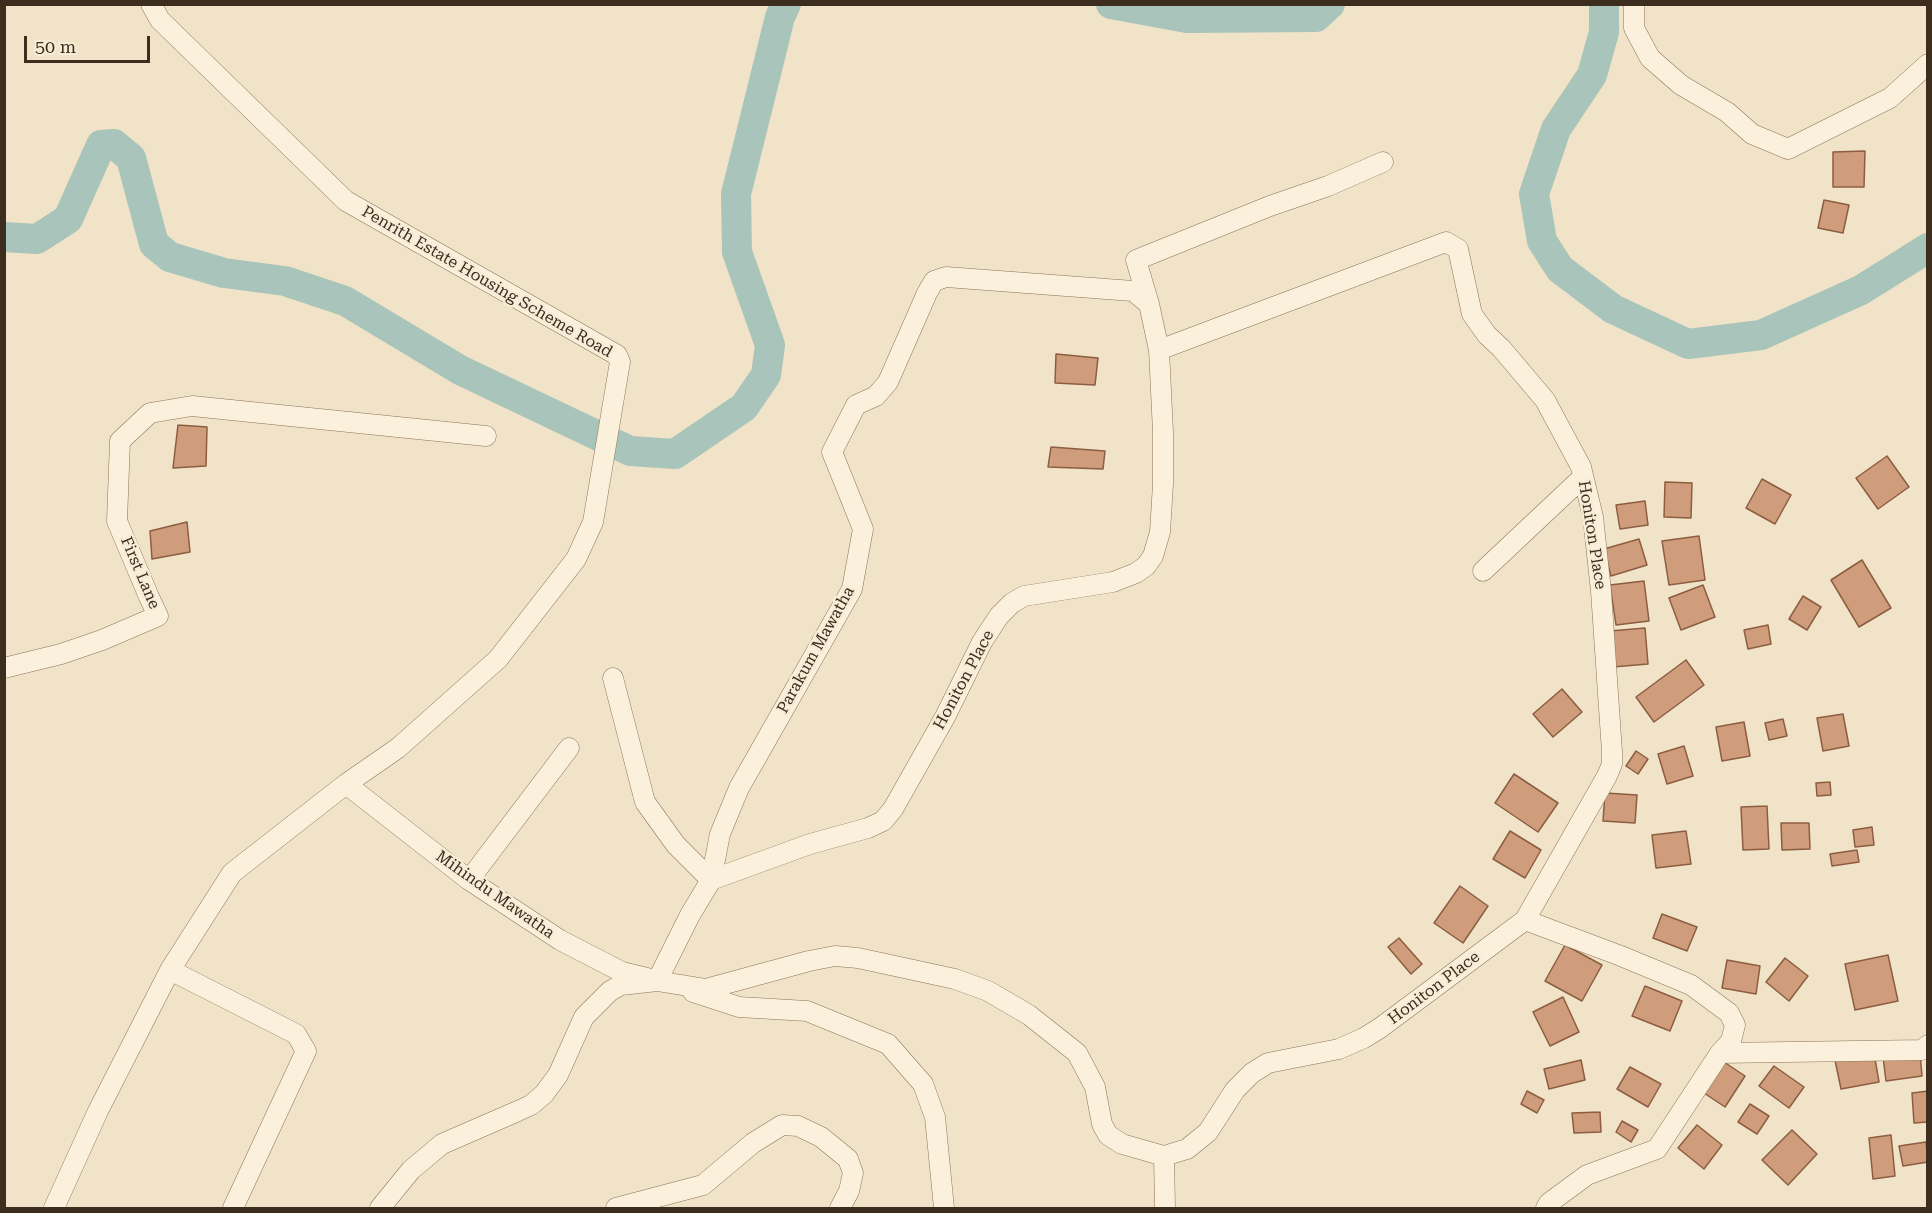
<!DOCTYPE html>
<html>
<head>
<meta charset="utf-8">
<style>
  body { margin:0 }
  #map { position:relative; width:1932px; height:1213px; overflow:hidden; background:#f0e3c7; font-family:"Roboto Serif",serif }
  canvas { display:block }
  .frame { position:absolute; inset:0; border:6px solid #3c2d1f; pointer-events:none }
  .scale { position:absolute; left:24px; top:36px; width:126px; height:27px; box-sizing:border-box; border:3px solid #3c2d1f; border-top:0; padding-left:8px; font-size:18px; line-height:21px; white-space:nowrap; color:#3c2d1f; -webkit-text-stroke:4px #f7edd7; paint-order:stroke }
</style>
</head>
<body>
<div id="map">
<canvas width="1932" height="1213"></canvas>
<div class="frame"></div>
<div class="scale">50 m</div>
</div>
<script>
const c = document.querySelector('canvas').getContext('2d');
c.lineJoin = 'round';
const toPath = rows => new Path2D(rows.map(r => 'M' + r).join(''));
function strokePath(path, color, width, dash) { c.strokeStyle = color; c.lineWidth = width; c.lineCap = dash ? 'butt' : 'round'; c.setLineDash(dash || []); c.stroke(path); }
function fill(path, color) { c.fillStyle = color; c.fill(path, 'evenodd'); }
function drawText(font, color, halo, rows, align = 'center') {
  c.font = font + ' "Roboto Serif",serif'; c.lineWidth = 5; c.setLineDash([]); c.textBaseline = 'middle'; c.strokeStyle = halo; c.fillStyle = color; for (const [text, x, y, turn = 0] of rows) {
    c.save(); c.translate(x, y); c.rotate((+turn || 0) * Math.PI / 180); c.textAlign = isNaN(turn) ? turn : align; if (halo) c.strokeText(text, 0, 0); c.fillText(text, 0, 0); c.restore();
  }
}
strokePath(toPath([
  [1111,4,1187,18,1316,17,1330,4],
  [1604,4,1604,32,1592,75,1556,129,1534,194,1542,241,1560,269,1613,309,1688,344,1761,335,1861,290,1928,248],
  [4,237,37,239,68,219,101,145,114,144,131,158,154,244,170,257,224,273,285,281,345,301,460,370,630,451,675,454,744,407,766,375,770,345,737,252,736,194,780,17,786,4]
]), '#a8c4bb', 30);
const building = toPath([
  [1865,151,1864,187,1833,187,1833,152,1865,151],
  [1824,200,1849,205,1843,233,1818,228,1824,200],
  [1056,354,1098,358,1095,385,1055,383,1056,354],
  [178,425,207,427,206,466,173,468,178,425],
  [1051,447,1105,451,1103,469,1048,467,1051,447],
  [1887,456,1909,487,1878,509,1856,478,1887,456],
  [1762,479,1791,495,1775,524,1746,508,1762,479],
  [1665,482,1692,483,1691,518,1664,517,1665,482],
  [1645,501,1648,525,1620,529,1616,505,1645,501],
  [187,522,190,552,152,559,150,531,187,522],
  [1699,536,1705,580,1669,585,1662,541,1699,536],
  [1639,539,1647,565,1611,576,1604,549,1639,539],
  [1862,560,1891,608,1859,627,1831,580,1862,560],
  [1644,581,1649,621,1616,625,1610,585,1644,581],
  [1703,585,1715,617,1681,630,1669,598,1703,585],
  [1803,596,1821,607,1807,630,1789,619,1803,596],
  [1768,625,1771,644,1748,649,1744,630,1768,625],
  [1645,628,1648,664,1613,667,1610,631,1645,628],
  [1686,660,1704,685,1654,722,1636,697,1686,660],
  [1562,689,1582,712,1553,737,1533,714,1562,689],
  [1843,714,1849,746,1823,751,1817,718,1843,714],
  [1783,719,1787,736,1769,740,1765,723,1783,719],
  [1744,722,1750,756,1722,761,1716,727,1744,722],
  [1684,746,1693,776,1667,784,1658,754,1684,746],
  [1636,751,1648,759,1638,774,1626,766,1636,751],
  [1514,774,1558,803,1538,832,1495,803,1514,774],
  [1830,782,1831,795,1817,796,1816,783,1830,782],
  [1605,793,1637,795,1635,823,1603,821,1605,793],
  [1767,806,1769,849,1743,850,1741,807,1767,806],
  [1781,823,1809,823,1810,849,1782,850,1781,823],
  [1872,827,1874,845,1855,847,1853,830,1872,827],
  [1510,831,1541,850,1525,878,1493,859,1510,831],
  [1686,831,1691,864,1656,868,1652,835,1686,831],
  [1857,850,1859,862,1832,866,1830,854,1857,850],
  [1460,886,1488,906,1463,943,1434,923,1460,886],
  [1662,914,1697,927,1687,951,1653,938,1662,914],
  [1399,938,1422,964,1411,974,1388,947,1399,938],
  [1565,945,1602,965,1582,1001,1545,981,1565,945],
  [1888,955,1898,1001,1855,1010,1845,964,1888,955],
  [1785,958,1808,976,1789,1001,1766,982,1785,958],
  [1727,960,1760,966,1756,994,1722,988,1727,960],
  [1645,986,1682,1001,1670,1031,1632,1016,1645,986],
  [1563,997,1579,1032,1550,1046,1533,1012,1563,997],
  [1874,1053,1879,1082,1841,1089,1835,1060,1874,1053],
  [1920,1053,1922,1076,1886,1081,1883,1057,1920,1053],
  [1581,1060,1585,1080,1549,1089,1544,1069,1581,1060],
  [1721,1060,1745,1076,1725,1107,1701,1091,1721,1060],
  [1774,1066,1804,1087,1789,1108,1759,1086,1774,1066],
  [1630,1067,1661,1084,1648,1107,1617,1089,1630,1067],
  [1527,1091,1544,1100,1537,1113,1521,1104,1527,1091],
  [1928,1091,1928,1122,1914,1123,1912,1093,1928,1091],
  [1750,1104,1769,1116,1757,1134,1738,1122,1750,1104],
  [1600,1112,1601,1132,1574,1133,1572,1113,1600,1112],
  [1622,1121,1638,1130,1631,1142,1616,1132,1622,1121],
  [1697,1125,1722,1145,1704,1169,1678,1148,1697,1125],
  [1792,1130,1817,1154,1788,1185,1762,1160,1792,1130],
  [1891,1135,1895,1176,1873,1179,1869,1138,1891,1135],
  [1926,1142,1928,1162,1903,1166,1899,1146,1926,1142]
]);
fill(building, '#cf9d7c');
strokePath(building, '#8c5d40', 1.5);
const minor = toPath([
  [151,4,160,20,346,201,617,355,620,362,593,522,576,559,498,659,398,748,346,784,232,873,170,970],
  [1634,4,1634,28,1650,58,1681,85,1727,112,1752,134,1788,149,1890,98,1928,64],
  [1149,304,1136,260,1270,206,1328,186,1383,162],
  [1483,571,1583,477],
  [4,668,61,654,102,640,158,616,149,597,117,521,120,441,150,413,192,406,486,436],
  [613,678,645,802,676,845,711,880],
  [346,784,469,880,560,940,622,972,647,978],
  [469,880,569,748],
  [711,880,720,834,739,788,852,589,863,529,832,452,856,405,876,396,888,382,927,293,934,281,946,277,1133,291,1149,304,1159,350],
  [1525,920,1621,956,1691,985,1729,1013,1735,1025,1731,1041,1720,1053,1657,1149,1587,1175,1549,1203,1546,1208],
  [693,992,739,1007,807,1011,888,1044,923,1084,935,1117,944,1208],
  [1720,1053,1922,1050,1928,1045],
  [1164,1156,1165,1208],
  [54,1208,98,1111,170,970,296,1034,306,1051,233,1208],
  [380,1208,411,1170,442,1144,518,1111,531,1105,544,1094,558,1075,584,1017,610,991,621,985,657,981,706,989,809,961,835,956,858,958,955,979,988,991,1029,1015,1077,1053,1095,1087,1102,1124,1108,1135,1122,1144,1164,1156,1187,1149,1208,1132,1235,1090,1252,1073,1268,1063,1339,1049,1364,1038,1380,1028,1525,920,1607,776,1612,764,1612,752,1601,591,1593,517,1581,467,1545,400,1501,348,1487,335,1472,314,1458,249,1446,242,1159,350,1163,432,1163,484,1160,532,1153,556,1146,566,1136,573,1113,582,1024,596,1012,603,999,616,982,642,945,717,893,809,883,821,868,828,810,844,711,880,690,915,657,981],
  [616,1208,703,1185,753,1143,782,1125,798,1126,821,1137,848,1159,853,1173,849,1191,840,1208]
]);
strokePath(minor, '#8c745b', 21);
strokePath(minor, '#faf0db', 20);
drawText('16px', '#3c2d1f', '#f7edd7', [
  ["Penrith Estate Housing Scheme Road",487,282,30],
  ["Honiton Place",1592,535,81],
  ["First Lane",140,573,67],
  ["Parakum Mawatha",816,650,-61],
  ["Honiton Place",964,680,-62],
  ["Mihindu Mawatha",495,895,35],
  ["Honiton Place",1434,988,-37]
]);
</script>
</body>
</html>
